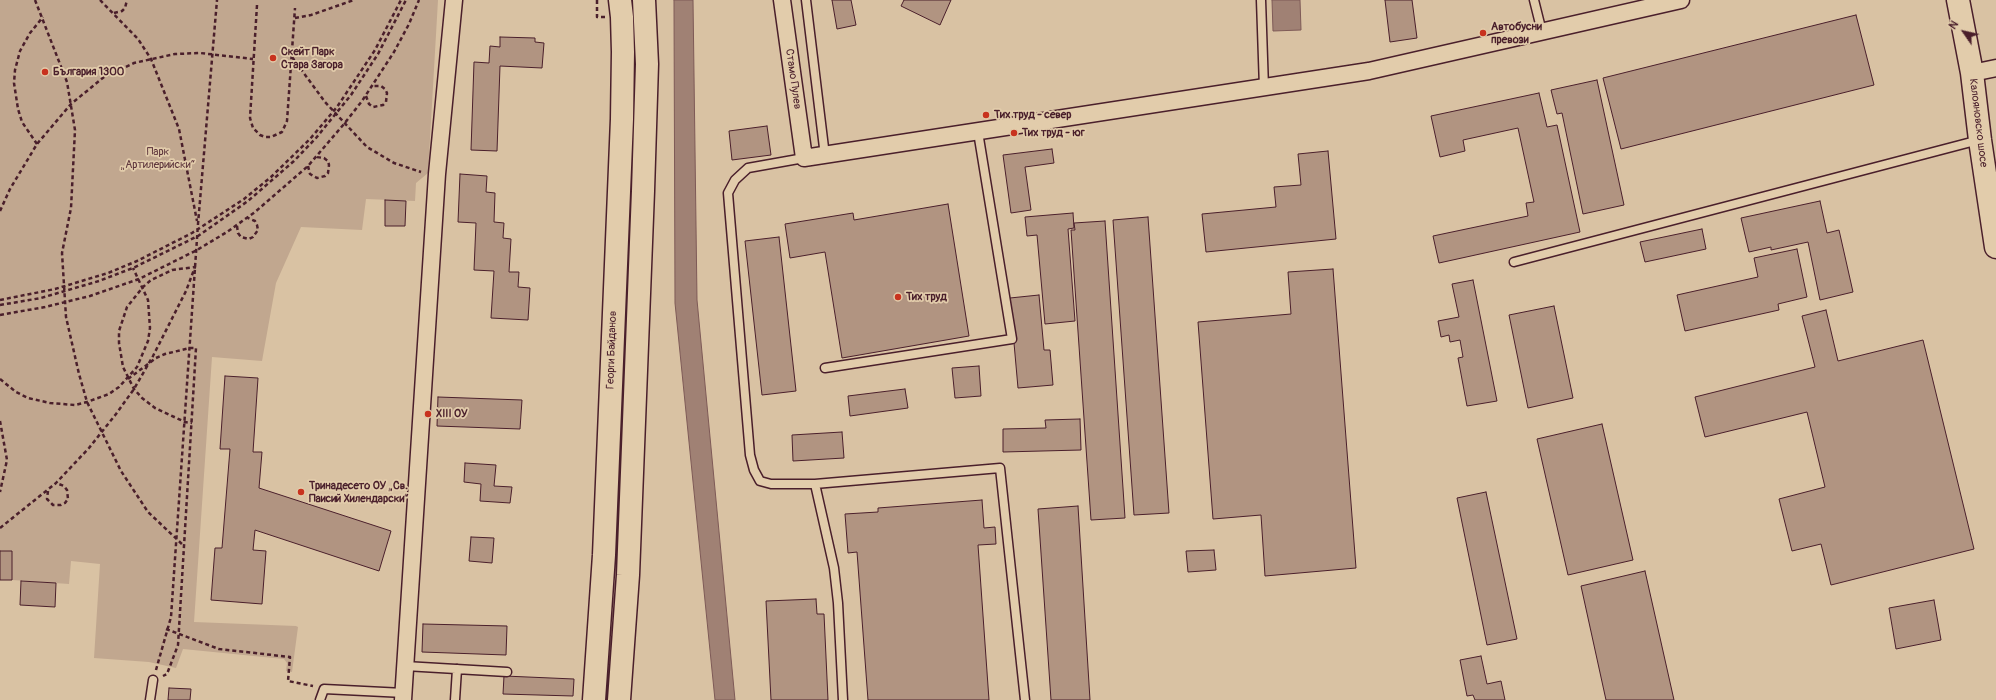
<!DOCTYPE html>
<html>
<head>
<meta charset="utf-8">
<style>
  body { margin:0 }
  #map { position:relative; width:1996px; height:700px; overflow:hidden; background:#d9c2a3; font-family:Pangolin,sans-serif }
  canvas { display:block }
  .north { position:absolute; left:1944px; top:12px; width:40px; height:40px; -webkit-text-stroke:3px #e2ccab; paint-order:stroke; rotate:304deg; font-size:11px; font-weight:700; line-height:16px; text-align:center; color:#4a1f2b }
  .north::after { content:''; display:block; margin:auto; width:14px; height:18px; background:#4a1f2b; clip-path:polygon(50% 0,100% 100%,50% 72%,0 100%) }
</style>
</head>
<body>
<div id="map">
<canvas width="1996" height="700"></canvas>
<div class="north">N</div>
</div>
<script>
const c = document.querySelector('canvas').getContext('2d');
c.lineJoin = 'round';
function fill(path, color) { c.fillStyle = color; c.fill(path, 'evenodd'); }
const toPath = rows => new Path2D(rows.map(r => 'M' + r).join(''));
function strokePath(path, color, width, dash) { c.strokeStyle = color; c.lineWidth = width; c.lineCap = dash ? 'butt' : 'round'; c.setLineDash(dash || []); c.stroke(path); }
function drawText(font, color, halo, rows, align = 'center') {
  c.font = font + ' Pangolin,sans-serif'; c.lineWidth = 3.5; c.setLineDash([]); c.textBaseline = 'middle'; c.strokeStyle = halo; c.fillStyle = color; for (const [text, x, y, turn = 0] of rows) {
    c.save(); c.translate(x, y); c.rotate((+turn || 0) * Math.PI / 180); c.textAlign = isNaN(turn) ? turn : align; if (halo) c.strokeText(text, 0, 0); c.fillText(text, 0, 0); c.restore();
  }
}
fill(toPath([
  [0,0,438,0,428,173,416,183,415,201,366,199,362,230,301,227,276,283,262,361,212,357,194,622,296,626,298,627,292,672,286,671,287,663,284,659,183,649,176,668,149,662,94,658,100,564,71,561,69,584,12,580,12,551,0,551]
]), '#c1a78f');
const water = toPath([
  [674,0,693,0,697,300,735,700,715,700,675,303,674,0],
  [1272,0,1300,0,1301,30,1273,31,1272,0]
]);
fill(water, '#a08174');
strokePath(water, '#7e5a57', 1);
const building = toPath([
  [832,0,851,0,856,25,837,29,832,0],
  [904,0,951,0,940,25,901,6,904,0],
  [1385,0,1412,0,1417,38,1390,42,1385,0],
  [1856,15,1874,85,1621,149,1603,78,1856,15],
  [500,37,535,38,535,42,544,43,542,68,500,66,497,151,471,150,474,62,489,63,490,46,500,47,500,37],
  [1597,80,1624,205,1583,214,1562,113,1557,114,1551,90,1597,80],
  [1539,93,1547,127,1557,125,1580,232,1439,263,1433,236,1528,216,1526,203,1534,202,1518,128,1463,140,1465,151,1440,157,1431,116,1539,93],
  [767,126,771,155,732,160,729,131,767,126],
  [1052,149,1054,163,1025,167,1031,210,1011,213,1003,155,1052,149],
  [1328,151,1336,239,1206,252,1202,214,1276,207,1274,187,1301,185,1298,154,1328,151],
  [460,174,487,176,486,192,495,193,494,222,504,223,503,238,511,239,509,272,519,272,518,287,530,288,528,320,491,318,494,271,474,270,476,223,458,222,460,174],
  [385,200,406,201,405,226,385,226,385,200],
  [1820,201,1827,233,1839,230,1853,292,1820,300,1808,242,1771,250,1771,247,1749,252,1741,218,1820,201],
  [948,204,969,336,842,358,825,252,790,258,785,224,853,213,854,220,948,204],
  [1073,213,1074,228,1068,229,1075,321,1045,324,1037,235,1027,236,1025,217,1073,213],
  [1148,217,1169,513,1134,515,1113,220,1148,217],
  [1105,221,1125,518,1091,520,1071,230,1075,230,1074,223,1105,221],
  [1702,229,1706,249,1645,262,1640,242,1702,229],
  [779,237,796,391,762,395,745,241,779,237],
  [1797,249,1807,297,1778,304,1779,310,1685,331,1677,295,1758,277,1754,258,1797,249],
  [1333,269,1356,568,1265,576,1261,515,1213,519,1198,322,1291,314,1288,272,1333,269],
  [1473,280,1497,401,1467,406,1458,358,1463,357,1460,340,1450,342,1449,335,1441,337,1438,321,1459,317,1452,284,1473,280],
  [1039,295,1044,350,1050,350,1053,385,1018,388,1010,298,1039,295],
  [1554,306,1573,398,1528,408,1509,315,1554,306],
  [1826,310,1838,361,1923,340,1974,549,1831,585,1821,544,1792,551,1779,499,1825,487,1807,412,1705,437,1695,397,1815,367,1802,316,1826,310],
  [979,366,981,396,955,398,952,368,979,366],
  [225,376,258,378,253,452,262,452,259,488,391,531,379,571,255,530,253,550,266,551,262,604,211,600,215,548,222,548,230,449,220,449,225,376],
  [905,389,908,408,850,416,848,396,905,389],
  [438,397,522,400,520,429,437,426,438,397],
  [1080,419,1081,450,1003,452,1003,429,1046,428,1045,420,1080,419],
  [1602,424,1633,560,1568,575,1537,439,1602,424],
  [842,432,844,458,793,461,792,435,842,432],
  [465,463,496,465,494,486,512,487,510,503,480,501,481,484,464,482,465,463],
  [1486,492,1517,639,1487,645,1457,498,1486,492],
  [982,500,984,528,995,527,996,544,978,545,989,700,868,700,857,552,848,553,845,514,878,512,878,508,982,500],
  [1078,506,1090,700,1051,700,1038,509,1078,506],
  [471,537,494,538,492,563,469,561,471,537],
  [1214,550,1216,570,1188,572,1186,551,1214,550],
  [0,551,12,551,12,580,0,580,0,551],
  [1645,571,1674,700,1606,700,1581,586,1645,571],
  [21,581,56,583,55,607,20,605,21,581],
  [816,599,817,614,824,614,828,700,771,700,766,601,816,599],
  [1934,600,1941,640,1896,649,1889,608,1934,600],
  [423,624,507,626,506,655,422,652,423,624],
  [1481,656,1487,684,1501,681,1505,700,1475,700,1473,695,1467,696,1460,660,1481,656],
  [504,676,574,679,573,696,503,694,504,676],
  [169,688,191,689,190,700,168,700,169,688]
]);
fill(building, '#b19481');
strokePath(building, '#4a1f2b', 1);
const lane = toPath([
  [806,0,825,156],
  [1261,0,1264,88],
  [1534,0,1542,32],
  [804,158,748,168,735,180,728,193,750,455,754,470,760,481,771,484,815,484,1000,468,1025,700],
  [1514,262,1979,140],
  [825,368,1012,339,978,132],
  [815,484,834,568,838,603,843,700],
  [405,666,507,672],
  [150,700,153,680],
  [320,700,324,689,404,693],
  [455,700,457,669]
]);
const street = toPath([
  [782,0,804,158,1369,71,1681,0],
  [1972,73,1996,68],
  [403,700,437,174,454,0]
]);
const secondary = toPath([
  [1958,0,1972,73,1980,140,1996,247],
  [594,700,604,555,622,119,623,52,622,17,620,0],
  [619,700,628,575,643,191,647,64,644,0]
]);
strokePath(lane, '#4a1f2b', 11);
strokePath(street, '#4a1f2b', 19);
strokePath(secondary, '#4a1f2b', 25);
strokePath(toPath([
  [35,0,67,82,75,130,71,208,62,253,66,317,79,374,87,402,121,471,148,512,184,546],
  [100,0,138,39,151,59,179,129,197,221],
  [597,0,597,17,605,17],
  [257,5,250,118,253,128,260,135,265,137,271,137,282,132,287,121,295,8],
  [114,13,122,11,125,8,127,0],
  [295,18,311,15,354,0],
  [292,57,325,102,367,147,394,163,421,172],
  [366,96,369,104,373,107,383,105,386,102,387,93,385,89,381,86,373,86],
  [37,144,22,122,18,109,14,83,15,70,20,51,30,33,43,17],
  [308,166,310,174,317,178,325,176,328,173,329,165,328,161,324,158,316,157],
  [0,211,10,189,37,144,71,104,104,77,134,63,175,54,200,53,253,59],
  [237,226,238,233,241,237,249,239,253,237,258,230,257,225,255,221,248,218],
  [0,300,55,289,108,273,137,261,192,233,244,199,271,177,310,139,337,107,375,50,401,0],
  [0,305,41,298,99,281,133,268,198,236,248,201,294,161,316,138,351,95,378,54,406,0],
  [0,315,45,307,90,296,139,279,197,250,227,232,255,212,308,166,344,124,362,101,394,52,409,24,419,0],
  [0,379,16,392,28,398,50,403,75,405,87,402,109,394,119,387,137,367,148,341,150,328,148,300,133,268],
  [128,379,156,358,165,354,190,348,196,348,178,645,167,674,163,676],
  [0,421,7,460,0,492],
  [48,491,47,499,53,505,61,505,65,503,68,499,67,490,64,486,56,483],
  [0,528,56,483,89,448,116,414,134,389,153,356,186,291,195,267,172,270,151,280,143,287,127,307,119,331,119,343,123,367,134,389,142,398,155,408,185,422,192,423],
  [166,629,219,649,290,657,288,681,313,686],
  [156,670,171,617,198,224,217,0]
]), '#4a1f2b', 2.5, [4, 3]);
strokePath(lane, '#e2ccab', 8);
strokePath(street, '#e2ccab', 16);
strokePath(secondary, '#e2ccab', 22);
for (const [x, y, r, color] of [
  [1483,33,4,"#c8321e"],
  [273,58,4,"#c8321e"],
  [45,72,4,"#c8321e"],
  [986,115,4,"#c8321e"],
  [1014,133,4,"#c8321e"],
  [898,297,4,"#c8321e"],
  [428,414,4,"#c8321e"],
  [301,492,4,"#c8321e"]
]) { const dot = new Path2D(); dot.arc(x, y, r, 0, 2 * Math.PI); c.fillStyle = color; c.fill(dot); strokePath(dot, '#e2ccab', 1.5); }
drawText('bold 11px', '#4a1f2b', '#e2ccab', [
  ["Автобусни",1491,27],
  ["превози",1491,40],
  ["Скейт Парк",281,52],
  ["Стара Загора",281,65],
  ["България 1300",53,72],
  ["Тих труд - север",994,115],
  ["Тих труд - юг",1022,133],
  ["Тих труд",906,297],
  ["XIII ОУ",436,414],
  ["Тринадесето ОУ „Св.",309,486],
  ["Паисий Хилендарски“",309,499]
], 'left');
drawText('11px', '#4a1f2b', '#e2ccab', [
  ["Стамо Пулев",793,79,82],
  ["Калояновско шосе",1978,123,83],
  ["Георги Байданов",612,350,-88]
]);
drawText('11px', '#5c333a', '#e2ccab', [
  ["Парк",158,152],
  ["„Артилерийски“",158,165]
]);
</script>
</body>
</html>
